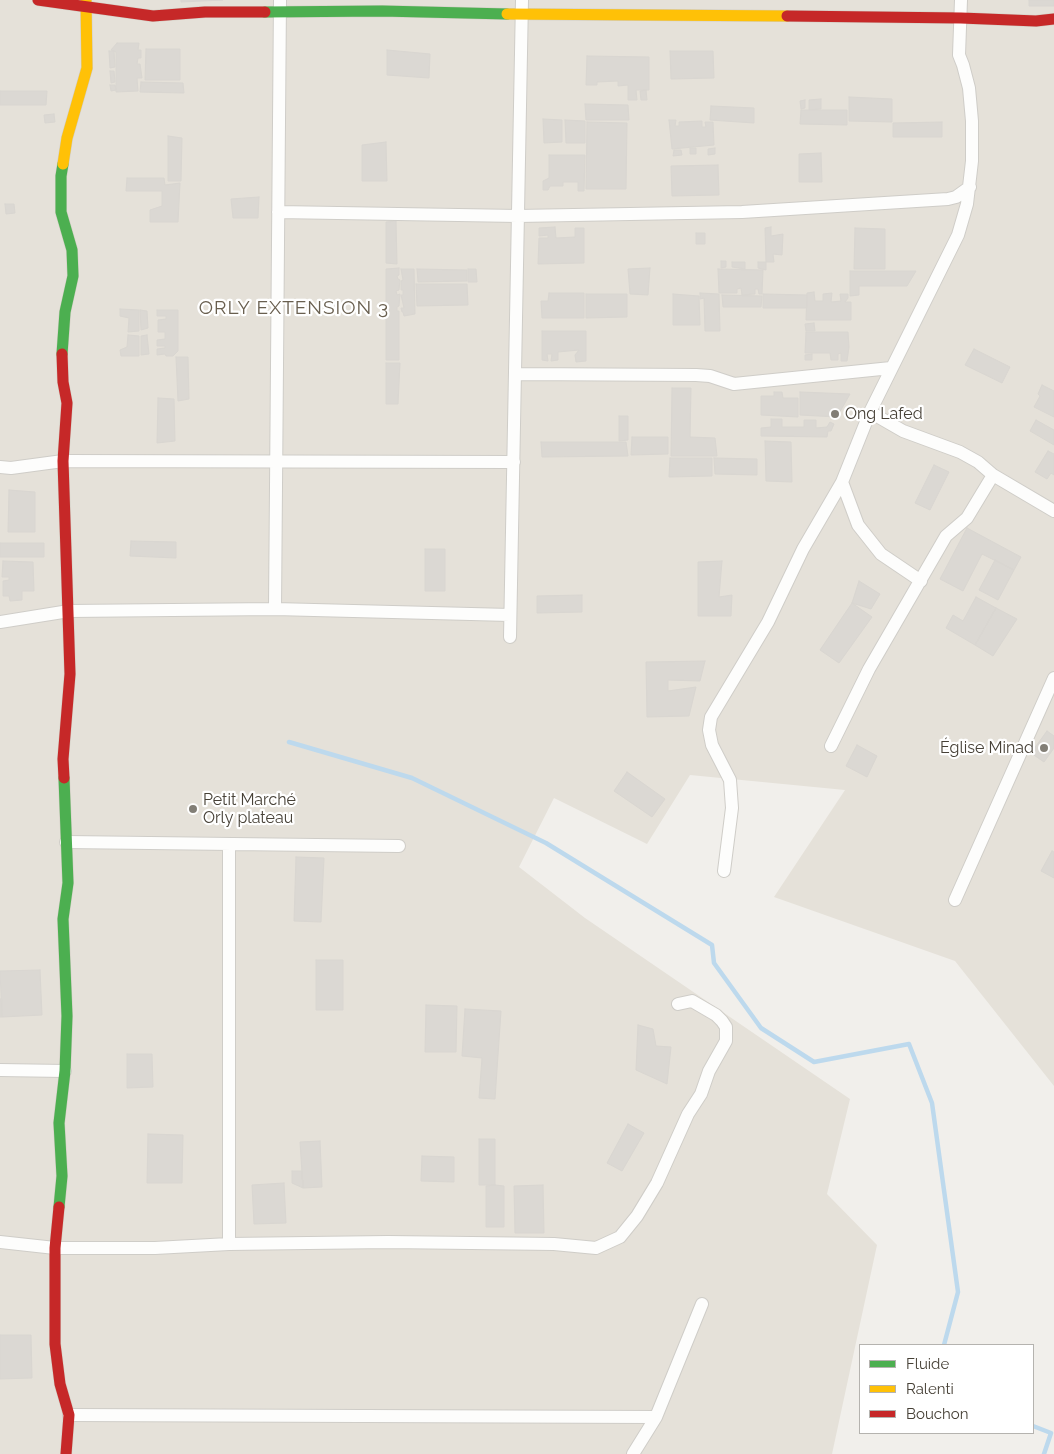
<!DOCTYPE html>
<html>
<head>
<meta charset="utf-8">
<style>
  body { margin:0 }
  #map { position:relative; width:1054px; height:1454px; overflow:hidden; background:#f1efeb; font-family:Raleway,sans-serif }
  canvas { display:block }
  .legend { position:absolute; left:859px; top:1344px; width:175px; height:90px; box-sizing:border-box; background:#fff; border:1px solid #b5b3af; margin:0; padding:6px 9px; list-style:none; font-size:15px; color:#474137 }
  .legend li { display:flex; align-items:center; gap:10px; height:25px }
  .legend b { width:25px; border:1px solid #b5b3af }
</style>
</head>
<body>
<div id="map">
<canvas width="1054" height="1454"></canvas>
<ul class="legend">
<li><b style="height:6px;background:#4caf50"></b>Fluide</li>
<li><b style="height:6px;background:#ffc107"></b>Ralenti</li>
<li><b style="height:6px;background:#c62828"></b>Bouchon</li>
</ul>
</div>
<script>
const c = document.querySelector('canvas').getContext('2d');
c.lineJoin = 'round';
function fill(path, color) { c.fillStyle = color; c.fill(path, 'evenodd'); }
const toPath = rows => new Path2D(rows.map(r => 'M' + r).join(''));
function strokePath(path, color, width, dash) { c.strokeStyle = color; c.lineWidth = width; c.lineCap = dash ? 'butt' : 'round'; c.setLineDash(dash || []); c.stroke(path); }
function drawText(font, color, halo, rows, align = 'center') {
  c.font = font + ' Raleway,sans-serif'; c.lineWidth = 4.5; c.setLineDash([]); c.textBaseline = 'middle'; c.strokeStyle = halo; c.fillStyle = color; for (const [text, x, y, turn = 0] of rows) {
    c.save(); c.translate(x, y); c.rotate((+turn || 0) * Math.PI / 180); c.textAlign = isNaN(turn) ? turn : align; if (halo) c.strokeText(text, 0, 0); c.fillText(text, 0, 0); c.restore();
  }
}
fill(toPath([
  [0,0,1054,0,1054,1086,955,961,774,897,845,790,690,775,647,844,554,798,519,867,585,918,850,1099,827,1194,877,1245,832,1454,0,1454]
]), '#e5e1d9');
strokePath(toPath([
  [289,742,412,778,546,843,712,945,714,963,761,1028,814,1062,909,1044,932,1103,958,1292,944,1345],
  [1033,1426,1051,1433,1044,1454]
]), '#bdd9ed', 4.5);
const building = toPath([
  [181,0,223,0,181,2,181,0],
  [1029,0,1054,0,1054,6,1029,6,1029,0],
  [117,43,139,43,138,50,141,50,141,58,138,58,137,64,140,64,142,78,137,78,138,91,116,92,116,52,111,50,117,43],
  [146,49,180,49,180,80,145,80,146,49],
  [387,50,430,54,429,78,387,75,387,50],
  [109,51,114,51,115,67,110,68,109,51],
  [670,51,713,51,714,78,671,79,670,51],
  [587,56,649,57,649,90,636,90,637,100,628,100,628,85,618,86,618,81,597,82,597,85,586,85,587,56],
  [110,71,114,71,115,82,111,83,110,71],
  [141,82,183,83,184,93,140,92,141,82],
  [110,85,115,85,116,90,111,91,110,85],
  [646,90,647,100,641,100,640,91,646,90],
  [0,91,47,91,46,105,0,105,0,91],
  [849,97,892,99,892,122,849,121,849,97],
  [821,99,821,109,809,110,809,100,821,99],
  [805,100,805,108,801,109,800,101,805,100],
  [585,104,628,105,629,120,586,120,585,104],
  [711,106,754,108,754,123,710,120,711,106],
  [801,110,847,110,847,125,800,124,801,110],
  [54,114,55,122,45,123,44,115,54,114],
  [543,119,562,120,562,142,544,143,543,119],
  [565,120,585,121,585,143,566,143,565,120],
  [669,120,676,120,675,126,679,126,679,122,702,121,702,127,706,127,705,122,713,122,714,145,672,149,669,120],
  [587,122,627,123,626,189,586,189,587,122],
  [942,122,942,137,893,137,893,123,942,122],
  [168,136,182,138,181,181,168,181,168,136],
  [386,142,387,181,362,181,362,145,386,142],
  [690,148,696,148,696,154,690,154,690,148],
  [715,148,715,154,708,155,708,149,715,148],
  [674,150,681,150,682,155,673,156,674,150],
  [821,153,822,182,799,182,799,154,821,153],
  [549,155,585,155,584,191,578,191,578,182,563,182,563,186,550,186,548,190,543,190,543,181,549,178,549,155],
  [718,165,719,195,672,196,671,166,718,165],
  [127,178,164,178,165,185,180,183,178,222,150,222,150,210,162,206,162,191,126,191,127,178],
  [259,197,258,218,233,218,231,199,259,197],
  [5,204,14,204,15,213,6,214,5,204],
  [396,221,397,264,386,263,386,222,396,221],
  [555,227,556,238,575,237,575,228,584,228,584,263,538,264,539,238,548,238,548,235,539,236,539,228,555,227],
  [771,227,771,236,783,234,782,255,773,254,774,262,766,262,765,228,771,227],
  [855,228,885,229,885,269,854,269,855,228],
  [696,233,705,233,705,244,696,244,696,233],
  [721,261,726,261,726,267,721,268,721,261],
  [732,262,745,262,745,269,732,267,732,262],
  [758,262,766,262,766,270,758,268,758,262],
  [399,268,399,275,397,276,398,279,400,280,399,290,396,291,397,295,400,294,399,306,397,307,397,311,399,311,399,360,386,360,386,269,399,268],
  [650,268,648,295,630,294,628,269,650,268],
  [401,269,414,269,415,314,404,316,403,312,402,312,401,308,404,308,401,295,403,295,403,290,401,290,401,281,403,280,401,269],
  [417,269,467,270,467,281,418,282,417,269],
  [468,269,476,269,477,282,468,282,468,269],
  [718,269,763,270,762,294,759,294,758,289,755,289,755,294,742,295,741,288,737,289,737,293,719,293,718,269],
  [850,271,916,271,907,286,859,286,859,295,850,296,850,271],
  [416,284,467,284,468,305,417,306,416,284],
  [814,292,815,301,823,301,823,294,832,293,831,302,841,301,840,294,848,294,848,298,845,302,851,302,851,320,806,320,807,293,814,292],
  [549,293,584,293,584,318,542,318,541,301,548,301,549,293],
  [700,293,719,294,720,331,705,331,704,298,700,299,700,293],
  [586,294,627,294,627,317,586,318,586,294],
  [673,294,699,296,700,325,673,325,673,294],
  [763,294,807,295,807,308,763,308,763,294],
  [722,295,762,296,761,307,723,307,722,295],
  [120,309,139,310,139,331,128,332,129,318,120,316,120,309],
  [140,310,147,311,148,328,141,330,140,310],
  [157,310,178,310,178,351,173,356,166,356,165,354,157,355,157,349,165,348,165,346,157,346,157,340,165,339,165,332,158,332,158,320,166,319,166,316,157,316,157,310],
  [814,323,815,331,806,331,805,324,814,323],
  [542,331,586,331,586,361,576,362,575,355,579,350,558,352,558,360,551,361,552,354,547,354,548,361,542,360,542,331],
  [806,332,848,332,849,347,847,361,841,361,841,353,838,354,838,360,831,360,830,353,805,353,806,332],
  [128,335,139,336,139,356,121,356,120,350,127,347,128,335],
  [147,335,149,354,141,355,141,336,147,335],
  [974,349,1010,367,1002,383,965,365,974,349],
  [812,354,812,360,805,360,805,355,812,354],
  [176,357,188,357,189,399,178,401,176,357],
  [386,363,400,363,398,404,386,404,386,363],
  [1042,385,1054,391,1054,417,1034,407,1040,396,1038,394,1042,385],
  [672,388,691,388,690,437,715,438,717,456,671,456,672,388],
  [774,392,782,392,783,398,798,398,798,417,761,415,761,396,774,396,774,392],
  [800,392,850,394,837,417,800,415,800,392],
  [158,398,174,399,175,441,157,443,158,398],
  [619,416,628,416,628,440,619,441,619,416],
  [771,419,782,419,782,427,804,427,804,420,816,420,816,428,827,427,830,422,834,424,831,431,828,431,827,437,761,436,761,428,771,427,771,419],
  [1036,420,1054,430,1054,445,1030,431,1036,420],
  [632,437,668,437,668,454,631,455,632,437],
  [765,441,791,442,792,482,766,481,765,441],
  [541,442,626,442,628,456,542,457,541,442],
  [1048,451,1054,454,1054,475,1051,473,1047,479,1035,472,1048,451],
  [670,458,712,458,712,476,669,477,670,458],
  [714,458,757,459,757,475,715,474,714,458],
  [934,465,949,472,930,510,915,503,934,465],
  [9,490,35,492,35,532,8,532,9,490],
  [967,528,1021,557,1014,570,982,554,963,591,940,579,967,528],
  [131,541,176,542,176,558,130,556,131,541],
  [0,543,44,543,44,557,0,557,0,543],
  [425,549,445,549,445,591,425,591,425,549],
  [995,560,1014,570,998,600,979,590,995,560],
  [3,561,33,562,34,591,22,591,22,600,10,601,9,596,3,596,3,581,9,580,9,577,2,577,3,561],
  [722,561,719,597,732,595,731,616,698,616,698,562,722,561],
  [859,581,880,594,871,609,852,603,859,581],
  [582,595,582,612,537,613,537,596,582,595],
  [976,597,996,608,975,645,946,628,953,615,963,621,976,597],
  [852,603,872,617,839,663,820,650,852,603],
  [996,608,1017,619,993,656,975,645,996,608],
  [705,661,700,681,668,680,668,691,696,687,689,716,647,717,646,662,705,661],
  [1047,731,1054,736,1054,748,1044,762,1031,753,1047,731],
  [857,745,877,756,867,777,846,766,857,745],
  [627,772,665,799,652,817,614,791,627,772],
  [1052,851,1054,852,1054,878,1041,871,1052,851],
  [296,857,324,858,321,922,294,921,296,857],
  [316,960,343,960,343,1010,316,1010,316,960],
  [40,970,42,1015,2,1017,0,971,40,970],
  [0,999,2,999,2,1017,0,1017,0,999],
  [426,1005,457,1006,456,1052,425,1052,426,1005],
  [465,1009,501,1011,495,1099,479,1098,482,1058,462,1056,465,1009],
  [638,1025,653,1029,656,1046,671,1047,667,1084,636,1070,638,1025],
  [127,1054,152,1054,153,1087,127,1088,127,1054],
  [628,1124,644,1133,622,1171,607,1163,628,1124],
  [148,1134,183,1135,182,1183,147,1183,148,1134],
  [479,1139,495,1139,495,1185,479,1185,479,1139],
  [320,1141,322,1187,303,1188,300,1142,320,1141],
  [422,1156,454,1157,454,1182,421,1181,422,1156],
  [292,1171,302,1171,303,1188,292,1183,292,1171],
  [284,1183,286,1223,254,1224,252,1185,284,1183],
  [495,1185,504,1186,504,1227,486,1227,486,1186,495,1185],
  [543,1185,544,1233,515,1233,514,1186,543,1185],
  [0,1335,31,1335,32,1378,0,1379,0,1335]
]);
fill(building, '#dbd8d3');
strokePath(building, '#d9d6d1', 1);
const street = toPath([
  [278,212,518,216,742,212,948,199,956,197,970,187],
  [516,374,696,375,710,376,734,384,891,368],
  [870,412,903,431,960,452,978,462,993,475,1054,511],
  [0,467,11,468,63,461,514,462],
  [842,482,858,525,881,554,921,581],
  [275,609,280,0],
  [0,622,69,611,275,609,510,615],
  [510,637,522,0],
  [831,746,869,669,946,536,967,518,993,475],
  [66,842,399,846],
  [724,871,732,808,730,780,712,745,709,730,711,717,768,622,803,549,842,482,870,412,958,235,967,204,972,161,972,121,969,88,963,65,959,55,961,0],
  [955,900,1054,678],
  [0,1070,65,1071],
  [0,1242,55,1248,155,1248,229,1244,388,1242,554,1244,596,1248,620,1237,637,1216,657,1183,688,1114,701,1094,709,1071,726,1041,726,1027,722,1021,716,1015,692,1001,678,1004],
  [229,1244,229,844],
  [69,1415,656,1417],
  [633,1454,656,1417,702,1304]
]);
const fast = toPath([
  [265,12,382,11,507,14],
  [62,354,65,312,73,276,72,250,61,212,61,176,63,164],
  [59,1207,62,1176,59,1123,65,1071,67,1016,63,919,68,883,64,778]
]);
const slow = toPath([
  [507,14,787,16],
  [63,164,67,138,87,68,86,0]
]);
const jam = toPath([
  [38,0,153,16,205,12,265,12],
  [787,16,961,18,1036,21,1054,19],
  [62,354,63,382,67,403,63,461,70,674,63,759,64,778],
  [59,1207,55,1248,55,1344,60,1384,69,1415,66,1454]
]);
strokePath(street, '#cfcdc8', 14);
strokePath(fast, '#d0ccc2', 12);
strokePath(slow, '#d0ccc2', 12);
strokePath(jam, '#d0ccc2', 12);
strokePath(street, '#fdfdfc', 12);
strokePath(fast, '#4caf50', 11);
strokePath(slow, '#ffc107', 11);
strokePath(jam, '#c62828', 11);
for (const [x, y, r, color] of [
  [835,414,5,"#827e76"],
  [1044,748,5,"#827e76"],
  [193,809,5,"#827e76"]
]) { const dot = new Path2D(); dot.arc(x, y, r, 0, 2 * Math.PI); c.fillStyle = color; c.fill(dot); strokePath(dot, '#fff', 2); }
drawText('16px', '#474137', '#fff', [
  ["Ong Lafed",845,414],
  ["Église Minad",1034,748,"right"],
  ["Petit Marché",203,800],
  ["Orly plateau",203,818]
], 'left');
c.letterSpacing = '1px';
drawText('19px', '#695f4f', '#fff', [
  ["ORLY EXTENSION 3",294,308]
]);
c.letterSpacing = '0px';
</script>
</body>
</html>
